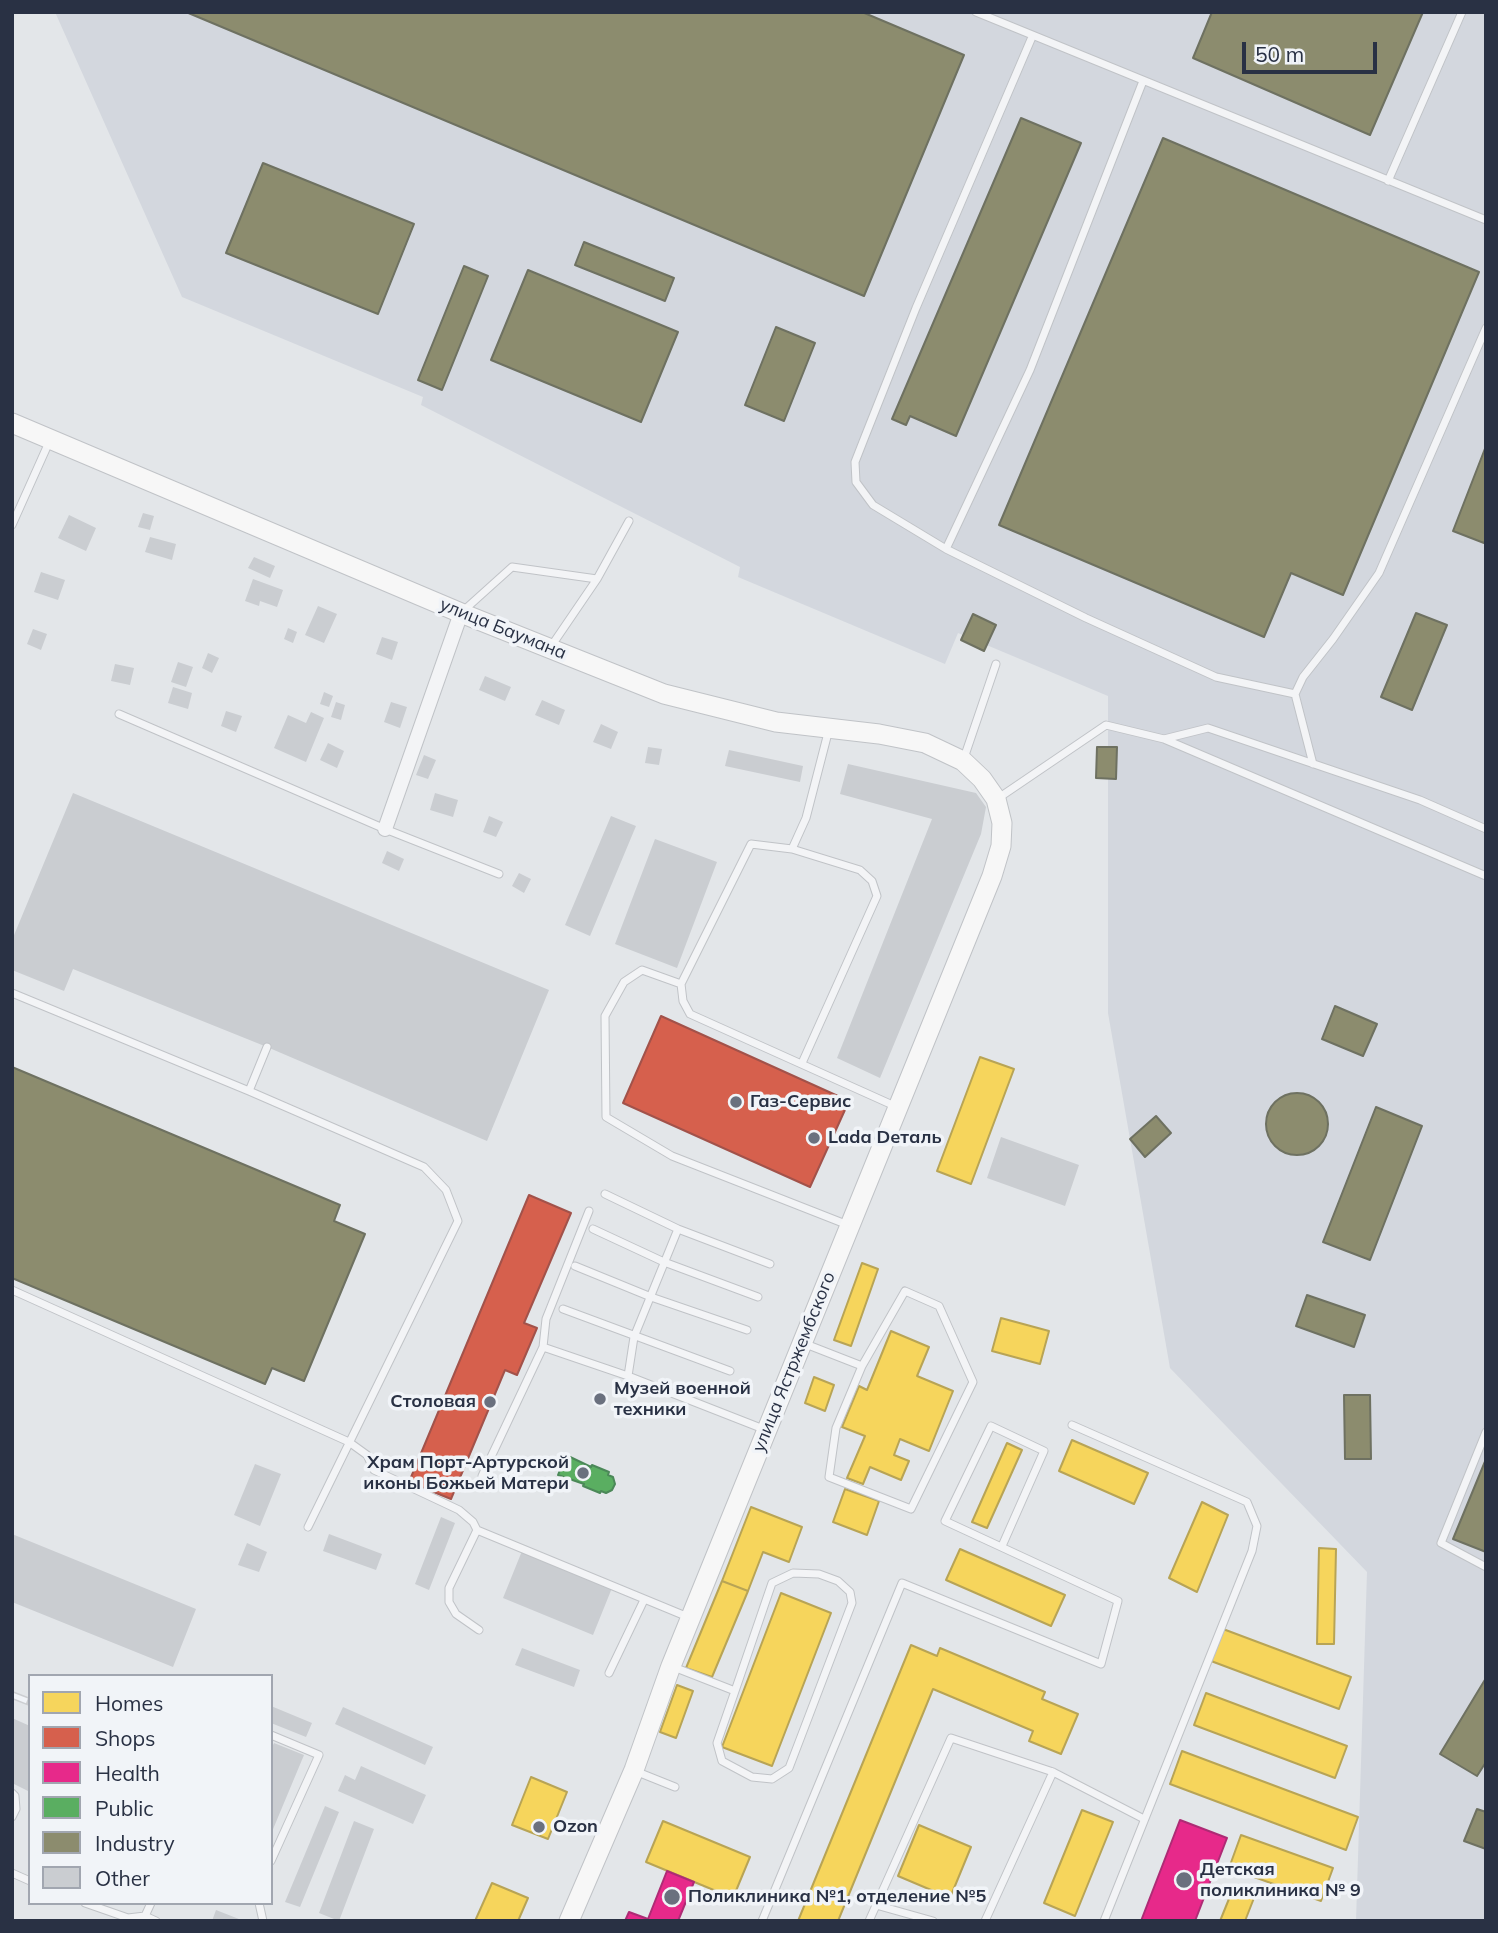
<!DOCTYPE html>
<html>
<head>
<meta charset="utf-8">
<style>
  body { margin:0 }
  #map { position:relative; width:1498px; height:1933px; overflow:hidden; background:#e3e6e9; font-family:Mulish,sans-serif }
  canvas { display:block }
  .frame { position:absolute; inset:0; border:14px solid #293144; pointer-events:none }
  .legend { position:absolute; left:28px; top:1674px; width:245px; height:231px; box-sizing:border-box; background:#f1f4f8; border:2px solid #a1a6b0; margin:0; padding:9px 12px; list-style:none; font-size:21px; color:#293144 }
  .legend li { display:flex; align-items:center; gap:14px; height:35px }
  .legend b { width:35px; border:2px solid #a1a6b0 }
  .scale { position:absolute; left:1242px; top:42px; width:135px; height:32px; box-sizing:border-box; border:4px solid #293144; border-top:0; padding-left:9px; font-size:21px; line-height:24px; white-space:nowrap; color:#293144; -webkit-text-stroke:5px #f1f4f8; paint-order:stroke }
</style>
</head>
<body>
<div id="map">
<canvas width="1498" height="1933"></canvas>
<div class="frame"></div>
<ul class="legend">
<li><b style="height:19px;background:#f6d55c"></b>Homes</li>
<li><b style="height:19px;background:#d6604d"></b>Shops</li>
<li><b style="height:19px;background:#e7298a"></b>Health</li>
<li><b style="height:19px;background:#5aae61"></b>Public</li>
<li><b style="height:19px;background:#8c8c6e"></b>Industry</li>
<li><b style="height:19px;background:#cacdd1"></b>Other</li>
</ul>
<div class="scale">50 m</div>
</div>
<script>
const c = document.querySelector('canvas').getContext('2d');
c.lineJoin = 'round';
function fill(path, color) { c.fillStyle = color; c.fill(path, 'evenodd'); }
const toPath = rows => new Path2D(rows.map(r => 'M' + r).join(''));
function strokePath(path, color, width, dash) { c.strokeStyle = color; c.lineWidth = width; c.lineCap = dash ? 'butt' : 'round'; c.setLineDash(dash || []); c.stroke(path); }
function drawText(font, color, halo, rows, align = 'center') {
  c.font = font + ' Mulish,sans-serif'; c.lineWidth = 7; c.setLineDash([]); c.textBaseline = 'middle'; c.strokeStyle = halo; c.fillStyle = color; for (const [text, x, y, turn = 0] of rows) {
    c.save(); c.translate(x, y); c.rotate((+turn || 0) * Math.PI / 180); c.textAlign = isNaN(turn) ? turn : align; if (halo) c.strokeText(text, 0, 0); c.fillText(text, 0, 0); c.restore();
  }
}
fill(toPath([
  [55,12,1486,12,1486,1921,1356,1921,1367,1572,1170,1368,1108,1013,1108,696,958,633,945,664,738,577,740,567,421,405,423,397,182,297]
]), '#d3d7de');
const homes = toPath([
  [980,1057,1014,1069,971,1184,937,1171,980,1057],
  [862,1263,878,1269,851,1346,834,1340,862,1263],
  [1001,1318,1049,1331,1040,1364,992,1351,1001,1318],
  [891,1331,929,1347,917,1376,953,1391,929,1451,900,1439,894,1455,909,1461,901,1480,870,1467,863,1484,847,1478,865,1436,842,1427,859,1386,867,1390,891,1331],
  [814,1377,834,1385,825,1411,805,1403,814,1377],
  [1072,1440,1148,1473,1134,1504,1059,1471,1072,1440],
  [1007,1443,1022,1450,987,1528,972,1522,1007,1443],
  [845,1489,879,1501,867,1535,833,1522,845,1489],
  [1202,1502,1228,1515,1197,1592,1169,1578,1202,1502],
  [751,1507,802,1527,789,1562,763,1552,748,1591,722,1581,751,1507],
  [1319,1548,1336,1549,1334,1644,1317,1644,1319,1548],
  [960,1549,1065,1595,1051,1626,946,1580,960,1549],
  [722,1581,748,1591,712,1677,686,1668,722,1581],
  [781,1593,831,1613,772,1766,722,1747,781,1593],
  [1223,1629,1351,1677,1339,1709,1211,1661,1223,1629],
  [911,1645,937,1656,940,1648,1045,1692,1042,1699,1078,1714,1061,1754,1029,1741,1033,1731,933,1689,838,1921,798,1921,911,1645],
  [677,1685,693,1691,676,1738,660,1732,677,1685],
  [1206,1693,1347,1746,1335,1778,1194,1725,1206,1693],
  [1182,1751,1358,1817,1346,1850,1170,1784,1182,1751],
  [531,1777,567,1792,548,1839,512,1825,531,1777],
  [1082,1810,1113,1822,1075,1916,1044,1903,1082,1810],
  [663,1821,750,1857,733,1898,646,1862,663,1821],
  [919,1825,971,1847,950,1898,898,1876,919,1825],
  [1241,1835,1333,1868,1321,1901,1229,1868,1241,1835],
  [492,1883,528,1898,518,1921,475,1921,492,1883],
  [1233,1889,1254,1898,1245,1921,1220,1921,1233,1889]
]);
fill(homes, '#f6d55c');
strokePath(homes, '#b8a455', 2);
const shops = toPath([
  [661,1016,849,1101,810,1187,623,1103,661,1016],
  [529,1195,571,1213,524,1323,537,1328,517,1375,505,1370,451,1499,409,1482,529,1195]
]);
fill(shops, '#d6604d');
strokePath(shops, '#a2524a', 2);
const health = toPath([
  [1180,1820,1227,1838,1195,1921,1141,1921,1180,1820],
  [667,1871,694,1882,678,1921,625,1921,629,1912,648,1919,667,1871]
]);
fill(health, '#e7298a');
strokePath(health, '#ae2b75', 2);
const public = toPath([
  [566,1455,591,1467,592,1465,609,1472,608,1475,613,1477,615,1484,612,1490,606,1493,601,1491,600,1493,583,1486,584,1484,558,1475,566,1455]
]);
fill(public, '#5aae61');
strokePath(public, '#4b8858', 2);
const industry = toPath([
  [186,12,862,12,964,55,864,296,186,12],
  [1212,12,1423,12,1370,135,1193,58,1212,12],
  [1021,118,1081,143,956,436,910,416,906,425,892,419,1021,118],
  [1163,138,1479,272,1343,595,1291,573,1264,637,999,525,1163,138],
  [263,163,414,224,378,314,226,253,263,163],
  [584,242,674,278,665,301,575,265,584,242],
  [464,266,488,276,442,390,418,380,464,266],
  [528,270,678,332,641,422,491,360,528,270],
  [776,327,815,343,784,421,745,405,776,327],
  [1486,446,1486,538,1484,543,1453,531,1486,446],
  [1416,613,1447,625,1412,710,1381,697,1416,613],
  [973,614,996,625,984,651,961,640,973,614],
  [1097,747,1117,747,1116,779,1096,778,1097,747],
  [1335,1006,1377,1024,1363,1056,1322,1039,1335,1006],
  [12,1067,340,1205,334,1221,365,1234,304,1381,272,1368,265,1384,12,1278,12,1067],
  '1266 1124a31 31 0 1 1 62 0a31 31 0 1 1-62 0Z',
  [1376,1107,1422,1126,1370,1260,1323,1242,1376,1107],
  [1156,1116,1171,1133,1145,1157,1130,1139,1156,1116],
  [1307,1295,1365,1315,1354,1347,1296,1326,1307,1295],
  [1344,1395,1370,1395,1371,1459,1345,1459,1344,1395],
  [1486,1459,1486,1552,1453,1539,1486,1459],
  [1486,1678,1486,1762,1477,1776,1440,1754,1486,1678],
  [1477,1809,1486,1812,1486,1849,1464,1841,1477,1809]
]);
fill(industry, '#8c8c6e');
strokePath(industry, '#6e7161', 2);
fill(toPath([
  [143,513,154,516,150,530,138,527],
  [69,515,96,528,86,551,58,538],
  [150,537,176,544,172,560,145,552],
  [254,557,275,566,270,578,248,568],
  [41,572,65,580,58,600,34,592],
  [253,579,283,590,277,607,260,601,259,606,245,601],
  [318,606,337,614,324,643,305,635],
  [288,628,297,632,293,643,284,639],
  [33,629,47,634,41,650,27,644],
  [382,637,398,642,392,660,376,654],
  [208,653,219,658,212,673,202,668],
  [178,662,193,667,186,687,171,682],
  [115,664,134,668,130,685,111,681],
  [485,676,511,687,505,701,479,690],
  [173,687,192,693,188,709,168,703],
  [324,692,333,696,329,707,320,704],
  [542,700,565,710,559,725,535,715],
  [336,702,345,705,341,720,331,717],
  [391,702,407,707,400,728,384,722],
  [226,711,242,716,236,732,221,726],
  [311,712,324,718,306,762,274,748,288,715,306,723],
  [601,724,618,732,611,749,593,742],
  [328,743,344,751,337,768,320,760],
  [648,747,662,749,659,765,645,763],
  [729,750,803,766,800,782,725,766],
  [424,755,436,760,428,779,416,775],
  [848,764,976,793,986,807,981,834,880,1078,837,1058,932,819,840,794],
  [73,793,549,990,487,1141,267,1047,73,969,64,991,12,970,12,940],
  [435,793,458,800,453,817,430,810],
  [489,816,503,822,496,837,483,832],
  [611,816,636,826,590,936,565,925],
  [655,839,717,862,677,968,615,944],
  [387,851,404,859,399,871,382,863],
  [519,873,531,879,524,893,512,886],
  [1001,1137,1079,1165,1065,1206,987,1178],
  [255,1464,281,1474,260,1526,234,1515],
  [441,1517,455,1523,429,1590,415,1584],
  [12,1534,196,1609,173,1667,12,1602],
  [329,1534,382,1554,376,1570,323,1551],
  [247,1543,267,1552,259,1572,238,1565],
  [522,1551,612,1588,593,1635,503,1598],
  [522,1648,580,1670,574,1687,515,1665],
  [271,1706,312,1723,306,1737,271,1723],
  [343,1707,433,1747,425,1765,335,1724],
  [12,1718,30,1726,30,1792,12,1783],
  [274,1743,304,1755,271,1834,271,1749],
  [361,1766,426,1795,413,1824,338,1791,345,1775,355,1780],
  [325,1806,339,1812,300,1907,285,1902],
  [354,1821,374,1829,339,1921,319,1913],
  [216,1910,244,1921,212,1921]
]), '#cacdd1');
const service = toPath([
  [976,12,1486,220],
  [1032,37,916,308,864,439,855,462,856,482,873,505,946,549,1086,618,1216,677,1295,694],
  [1388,181,1462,12],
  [12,525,50,440],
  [946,549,1030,370,1143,81],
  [462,612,512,567,597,579,629,521],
  [550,648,597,579],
  [119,714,385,829,499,874],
  [829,729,806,818,792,849,751,844,681,984,683,1001,690,1014,897,1107],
  [1164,739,1208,728,1420,800,1486,829],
  [963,761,996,664],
  [1313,764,1295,694,1303,677,1333,639,1379,573,1486,328],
  [997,799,1106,725,1164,739,1486,876],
  [792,849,860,870,872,881,877,896,802,1063],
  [681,984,642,970,624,982,605,1016,606,1117,672,1156,848,1225],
  [12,993,249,1091,424,1167,446,1190,458,1221,308,1527],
  [249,1091,267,1047],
  [605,1194,678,1229,770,1264],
  [593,1229,664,1262,758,1297],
  [575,1266,651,1297,747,1330],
  [12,1290,349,1442,367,1455,374,1470,459,1510,473,1522,477,1530],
  [563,1309,730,1371],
  [803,1343,862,1366,836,1428,829,1477,911,1509,973,1382,939,1306,905,1291,862,1366],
  [543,1347,546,1319,589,1211],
  [628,1376,634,1337,678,1229],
  [1072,1425,1247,1502,1257,1526,1252,1551,1104,1921],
  [1486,1432,1441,1543,1486,1567],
  [482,1476,543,1347,628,1376,766,1430],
  [479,1630,456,1614,449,1602,449,1588,477,1530,688,1617],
  [671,1666,735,1691,717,1743,722,1761,752,1777,772,1779,789,1768,852,1603,850,1592,838,1581,819,1574,793,1573,772,1583,735,1691],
  [609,1673,644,1600],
  [271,1735,319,1755,271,1861],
  [635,1771,675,1787],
  [12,1793,15,1796,16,1809,12,1817],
  [12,1873,30,1881],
  [85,1903,128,1918,145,1916],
  [151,1903,145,1916,156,1921],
  [259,1903,263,1921],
  [876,1905,933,1921],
  [762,1921,902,1583,1101,1664,1118,1601,945,1521,991,1426,1044,1451,1002,1546],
  [869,1921,951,1738,1053,1772,1144,1819],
  [985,1921,1053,1772]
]);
const minor = toPath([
  [385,829,461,613]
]);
const secondary = toPath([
  [12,423,461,613,664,694,776,722,879,734,925,743,963,761,982,779,996,799,1002,823,1001,846,992,876,671,1666,634,1770,569,1921]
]);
strokePath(service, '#c0c3c7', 9);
strokePath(minor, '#c0c3c7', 16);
strokePath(secondary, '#c0c3c7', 21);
strokePath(service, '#f3f4f6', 7);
strokePath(minor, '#f3f4f6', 14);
strokePath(secondary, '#f7f7f7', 19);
const rail = toPath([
  [12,1695,30,1702]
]);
strokePath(rail, '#ccced1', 8);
strokePath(rail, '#f1f4f8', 5, [16]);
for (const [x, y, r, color] of [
  [736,1102,7,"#6a707e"],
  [814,1138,7,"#6a707e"],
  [600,1399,7,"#6a707e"],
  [490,1402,7,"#6a707e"],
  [583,1473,7,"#6a707e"],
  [539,1827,7,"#6a707e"],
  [1184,1880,9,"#6a707e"],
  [672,1897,9,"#6a707e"]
]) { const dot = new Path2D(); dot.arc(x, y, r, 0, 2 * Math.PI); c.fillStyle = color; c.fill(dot); strokePath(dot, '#f1f4f8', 2.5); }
drawText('18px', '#293144', '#f1f4f8', [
  ["улица Баумана",503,629,22],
  ["улица Ястржембского",794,1362,-68]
]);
drawText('bold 18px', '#293144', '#f1f4f8', [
  ["Газ-Сервис",750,1102],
  ["Lada Dеталь",828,1138],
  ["Музей военной",614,1389],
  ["техники",614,1410],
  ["Столовая",476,1402,"right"],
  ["Храм Порт-Артурской",569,1463,"right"],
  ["иконы Божьей Матери",569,1484,"right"],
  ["Ozon",553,1827],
  ["Детская",1200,1870],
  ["поликлиника № 9",1200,1891],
  ["Поликлиника №1, отделение №5",688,1897]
], 'left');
</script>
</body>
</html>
